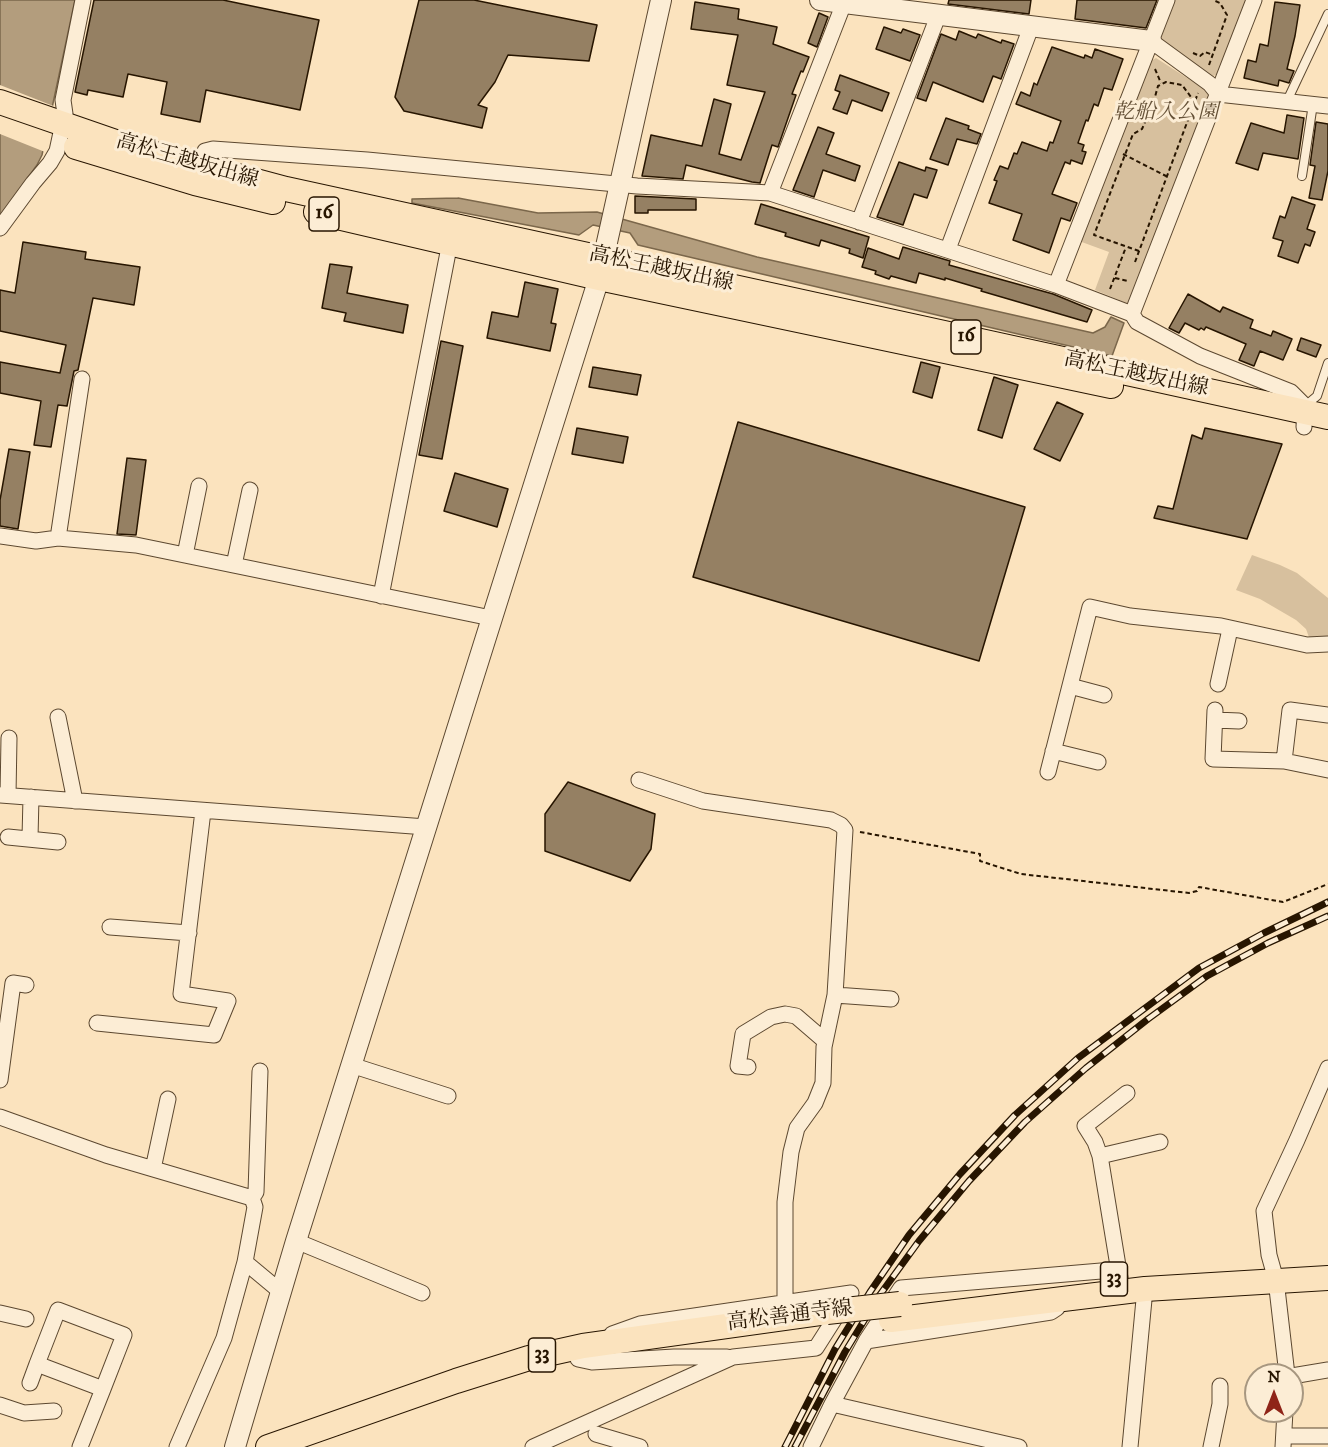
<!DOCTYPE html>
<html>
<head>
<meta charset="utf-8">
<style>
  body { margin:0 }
  #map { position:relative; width:1328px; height:1447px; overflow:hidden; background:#fbe3be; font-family:"IM FELL DW Pica",serif }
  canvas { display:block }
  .north { position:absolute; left:1244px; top:1363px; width:60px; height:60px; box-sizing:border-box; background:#fcedd5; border:2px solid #a79780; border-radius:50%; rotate:0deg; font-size:16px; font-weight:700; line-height:24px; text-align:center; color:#271500 }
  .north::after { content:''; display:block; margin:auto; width:21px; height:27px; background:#8f2418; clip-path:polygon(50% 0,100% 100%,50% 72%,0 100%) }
</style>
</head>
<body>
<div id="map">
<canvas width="1328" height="1447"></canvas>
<div class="north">N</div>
</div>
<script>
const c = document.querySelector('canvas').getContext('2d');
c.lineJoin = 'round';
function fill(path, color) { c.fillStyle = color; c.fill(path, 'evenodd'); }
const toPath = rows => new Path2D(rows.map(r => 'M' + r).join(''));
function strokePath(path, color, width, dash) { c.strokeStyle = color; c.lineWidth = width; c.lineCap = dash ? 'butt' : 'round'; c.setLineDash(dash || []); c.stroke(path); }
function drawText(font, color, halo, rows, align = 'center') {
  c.font = font + ' "IM FELL DW Pica","Noto Serif JP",serif'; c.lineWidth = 6; c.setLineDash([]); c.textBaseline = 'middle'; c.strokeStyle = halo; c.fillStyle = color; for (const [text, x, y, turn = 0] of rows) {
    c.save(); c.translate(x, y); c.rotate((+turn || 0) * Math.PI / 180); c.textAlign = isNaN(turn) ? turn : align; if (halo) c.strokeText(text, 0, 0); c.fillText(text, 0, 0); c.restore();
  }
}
fill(toPath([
  [1172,0,1249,0,1221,73,1213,76,1162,42,1159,32],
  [1156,58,1209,92,1210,98,1129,304,1095,290,1109,252,1079,241,1147,63],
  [1252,555,1280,565,1297,573,1328,598,1328,640,1310,640,1306,629,1296,620,1260,599,1236,590]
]), '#d7c09e');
const water = toPath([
  [0,0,75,0,42,155,37,165,0,217,0,0],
  [458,198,538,213,597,212,757,257,1093,333,1105,327,1111,317,1124,323,1112,356,638,245,630,233,593,225,579,235,412,203,412,199,458,198]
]);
fill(water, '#b39d7d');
strokePath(water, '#7b674b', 1.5);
fill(toPath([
  [0,85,56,107,45,152,0,134]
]), '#fbe3be');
const building = toPath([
  [94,0,223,0,319,20,300,110,206,90,200,122,161,114,167,82,128,74,123,97,88,90,87,95,75,92,94,0],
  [419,0,474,0,597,25,589,61,508,55,495,82,478,105,487,108,482,128,404,111,395,97,419,0],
  [949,0,1031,0,1029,14,948,4,949,0],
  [1077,0,1157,0,1146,28,1075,19,1077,0],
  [695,2,739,9,738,19,777,27,773,44,809,57,803,72,801,71,792,94,796,95,778,147,772,145,760,183,752,182,686,165,683,179,642,176,651,135,702,146,714,99,731,104,719,154,741,160,765,92,727,85,738,35,691,29,695,2],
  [1275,2,1300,5,1295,36,1287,69,1294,71,1289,83,1279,80,1278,86,1244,78,1248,60,1256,62,1260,44,1268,46,1275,2],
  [819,13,828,17,817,47,808,43,819,13],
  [884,27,901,33,903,29,920,35,910,61,876,49,884,27],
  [959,31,976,38,978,34,1001,43,1002,40,1014,44,1001,79,993,76,983,102,933,82,926,101,917,98,941,34,956,40,959,31],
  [1052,47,1084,58,1085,55,1092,58,1095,49,1123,59,1112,90,1104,88,1098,106,1094,104,1088,121,1086,120,1078,143,1084,145,1082,151,1086,152,1082,164,1071,160,1070,164,1065,162,1052,194,1077,203,1070,221,1061,218,1049,253,1013,240,1022,214,989,203,997,181,994,180,1000,166,1008,169,1014,153,1017,154,1022,142,1047,151,1050,142,1053,143,1061,121,1016,104,1021,92,1030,96,1034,83,1037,85,1052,47],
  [840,75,889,93,882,111,852,100,847,114,833,109,840,92,835,90,840,75],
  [1287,115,1304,118,1298,159,1263,153,1258,170,1236,163,1251,123,1284,133,1287,115],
  [946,118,969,126,968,129,981,134,977,144,957,139,948,165,930,159,946,118],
  [1316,122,1328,124,1328,171,1322,200,1309,198,1315,166,1310,165,1316,122],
  [818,127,834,133,826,154,860,166,855,181,823,170,814,197,793,190,818,127],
  [899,162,925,171,926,167,937,170,927,198,914,194,903,225,877,217,899,162],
  [635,196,696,199,696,210,648,210,648,213,635,213,635,196],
  [1292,197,1315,205,1307,229,1315,232,1310,246,1305,244,1298,263,1278,256,1283,241,1273,238,1280,216,1285,218,1292,197],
  [761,204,869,237,863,258,849,253,850,249,821,240,819,246,785,236,786,233,755,224,761,204],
  [23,242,86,252,85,259,140,267,134,305,93,298,78,370,74,371,67,406,58,405,51,447,34,445,41,401,0,393,0,362,60,373,66,345,0,331,0,290,15,293,23,242],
  [903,247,950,261,949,265,1053,294,1092,310,1087,322,981,291,982,289,945,278,945,280,919,273,916,283,891,276,889,279,875,274,876,271,862,267,868,248,899,259,903,247],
  [330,264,352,267,347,293,408,305,403,333,344,321,346,313,322,308,330,264],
  [525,282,558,289,551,323,556,324,550,351,487,338,492,312,518,317,525,282],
  [1188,294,1220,312,1223,307,1253,320,1250,328,1271,336,1273,331,1292,339,1283,360,1260,351,1254,366,1239,360,1246,344,1206,327,1204,330,1201,328,1199,330,1185,323,1179,333,1169,328,1188,294],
  [1301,338,1321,345,1316,357,1297,350,1301,338],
  [441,341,463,346,442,459,419,455,441,341],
  [921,362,940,367,932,398,913,392,921,362],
  [593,367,641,375,637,395,589,387,593,367],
  [994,377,1018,385,1002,438,978,430,994,377],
  [1057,402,1083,414,1060,461,1034,449,1057,402],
  [738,422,1025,507,979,661,693,577,738,422],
  [577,428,628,437,623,463,572,454,577,428],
  [1205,428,1282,444,1247,539,1154,518,1158,506,1173,509,1192,435,1202,439,1205,428],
  [9,449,30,452,18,529,0,526,0,500,9,449],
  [127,458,146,460,136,535,117,534,127,458],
  [455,473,508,489,497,527,444,511,455,473],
  [568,782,655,814,651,849,630,881,545,851,545,814,568,782]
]);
fill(building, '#958063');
strokePath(building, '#271500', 1.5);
const service = toPath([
  [1287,101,1328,14],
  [1302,176,1313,104],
  [1305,406,1317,396,1328,363]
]);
const minor = toPath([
  [1151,41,1210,84,1218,94,1328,106],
  [198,172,205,151,213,149,367,160,637,186,770,193,1056,285,1132,314,1137,322,1200,356,1291,392,1305,406,1304,427],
  [770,193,844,3],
  [859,222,938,16],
  [0,228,33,183,50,163,57,151,65,114,63,100,83,0],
  [948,249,1031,27],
  [1056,285,1167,0],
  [1132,314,1254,0],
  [0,536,36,541,58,538,136,545,491,618],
  [58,538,82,379],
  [185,555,199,486],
  [234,565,250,490],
  [381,596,451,237],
  [1218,684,1230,629],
  [1070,686,1104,695],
  [1215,710,1213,759,1284,761,1328,770],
  [58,717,75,801],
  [1215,720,1239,721],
  [1053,751,1098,762],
  [1284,761,1290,710,1328,715],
  [1048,772,1090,607,1130,616,1221,626,1307,645,1328,644],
  [639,780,703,801,831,820,841,825,845,830,835,995,824,1047,823,1083,815,1103,797,1128,791,1152,785,1202,785,1303],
  [0,795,426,827],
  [8,795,9,738],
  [8,837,58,842],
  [30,838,31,797],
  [110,927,189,933],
  [835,995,891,999],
  [97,1023,214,1035,228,1001,181,994,203,811],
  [351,1065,448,1096],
  [748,1067,738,1066,743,1034,771,1017,785,1014,796,1016,825,1041],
  [0,1080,13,983,26,985],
  [0,1117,106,1155,252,1198,255,1207,245,1262,224,1338,177,1447],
  [1100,1156,1095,1142,1085,1126,1127,1093],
  [153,1169,168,1099],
  [252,1198,256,1192,260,1071],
  [296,1241,422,1293],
  [245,1262,281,1292],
  [1120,1278,1100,1156,1160,1142],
  [0,1313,26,1319],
  [612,1334,640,1324,851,1293],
  [866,1341,1051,1312,1057,1308],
  [578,1359,592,1362,674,1357,727,1357],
  [1287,1375,1276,1280,1269,1255,1264,1211,1297,1140,1328,1068],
  [1292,1376,1328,1370],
  [30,1383,37,1364],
  [832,1404,1019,1447],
  [0,1405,24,1413,54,1411],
  [596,1434,640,1447],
  [1284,1436,1328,1436],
  [80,1447,103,1389,124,1335,58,1310,37,1364,103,1389],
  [533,1447,733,1357,816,1348,851,1293],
  [811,1447,832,1404,866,1341,901,1288,1101,1271,1120,1278],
  [1130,1447,1145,1289],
  [1211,1447,1220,1404,1220,1386],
  [1283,1447,1285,1411]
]);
const tertiary = toPath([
  [820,0,1151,41],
  [235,1447,296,1241,599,278,661,0]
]);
const primary = toPath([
  [0,102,133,148,286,189,1328,417],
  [76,147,195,183,273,202],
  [316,212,599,278,1111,386],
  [891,1320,1145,1289,1328,1278],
  [268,1447,456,1381,529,1358,583,1346,827,1312]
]);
strokePath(service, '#5c4830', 10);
strokePath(minor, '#5c4830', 17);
strokePath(tertiary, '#5c4830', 22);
strokePath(primary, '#271500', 26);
strokePath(toPath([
  [1193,53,1200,56,1205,52,1213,55],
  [1209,65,1227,15,1220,3,1213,0],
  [1155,69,1161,83],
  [1123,154,1166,176],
  [1139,251,1094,235,1133,134,1142,129,1153,104,1158,86,1166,82,1182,85,1194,101],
  [1135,262,1198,93],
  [1115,278,1128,281],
  [1110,289,1126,247],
  [860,832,980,854,980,861,1021,874,1189,893,1197,891,1199,887,1283,902,1328,884]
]), '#271500', 2, [4.5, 3]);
strokePath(service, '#fcedd5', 8);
strokePath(minor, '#fcedd5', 15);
strokePath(tertiary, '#fcedd5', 20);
strokePath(primary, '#fbe3be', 24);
const rail = toPath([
  [785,1447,835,1349,870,1292,909,1235,960,1174,1015,1115,1078,1058,1199,968,1264,933,1328,902],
  [795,1447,845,1352,879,1296,919,1241,969,1181,1025,1122,1086,1068,1148,1019,1207,976,1268,943,1328,916]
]);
strokePath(rail, '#271500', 7);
strokePath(rail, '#fcedd5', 4.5, [14]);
const primaryBridge = toPath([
  [827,1312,900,1304]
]);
strokePath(primaryBridge, '#271500', 26, []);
strokePath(primaryBridge, '#fbe3be', 24);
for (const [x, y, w] of [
  [324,214,30],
  [966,337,30],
  [1114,1279,27],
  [542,1355,27]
]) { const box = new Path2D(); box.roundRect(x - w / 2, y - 17, w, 34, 4.5); c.fillStyle = '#fcedd5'; c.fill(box); strokePath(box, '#271500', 1.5); }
drawText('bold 20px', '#271500', null, [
  ["16",324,214],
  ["16",966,337],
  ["33",1114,1279],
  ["33",542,1355]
]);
drawText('italic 21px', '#655137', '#fcedd5', [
  ["乾船入公園",1166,114]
]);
drawText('21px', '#271500', '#fcedd5', [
  ["高松王越坂出線",187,162,16],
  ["高松王越坂出線",661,270,12],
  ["高松王越坂出線",1136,375,12],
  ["高松善通寺線",790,1317,-7]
]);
</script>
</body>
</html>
